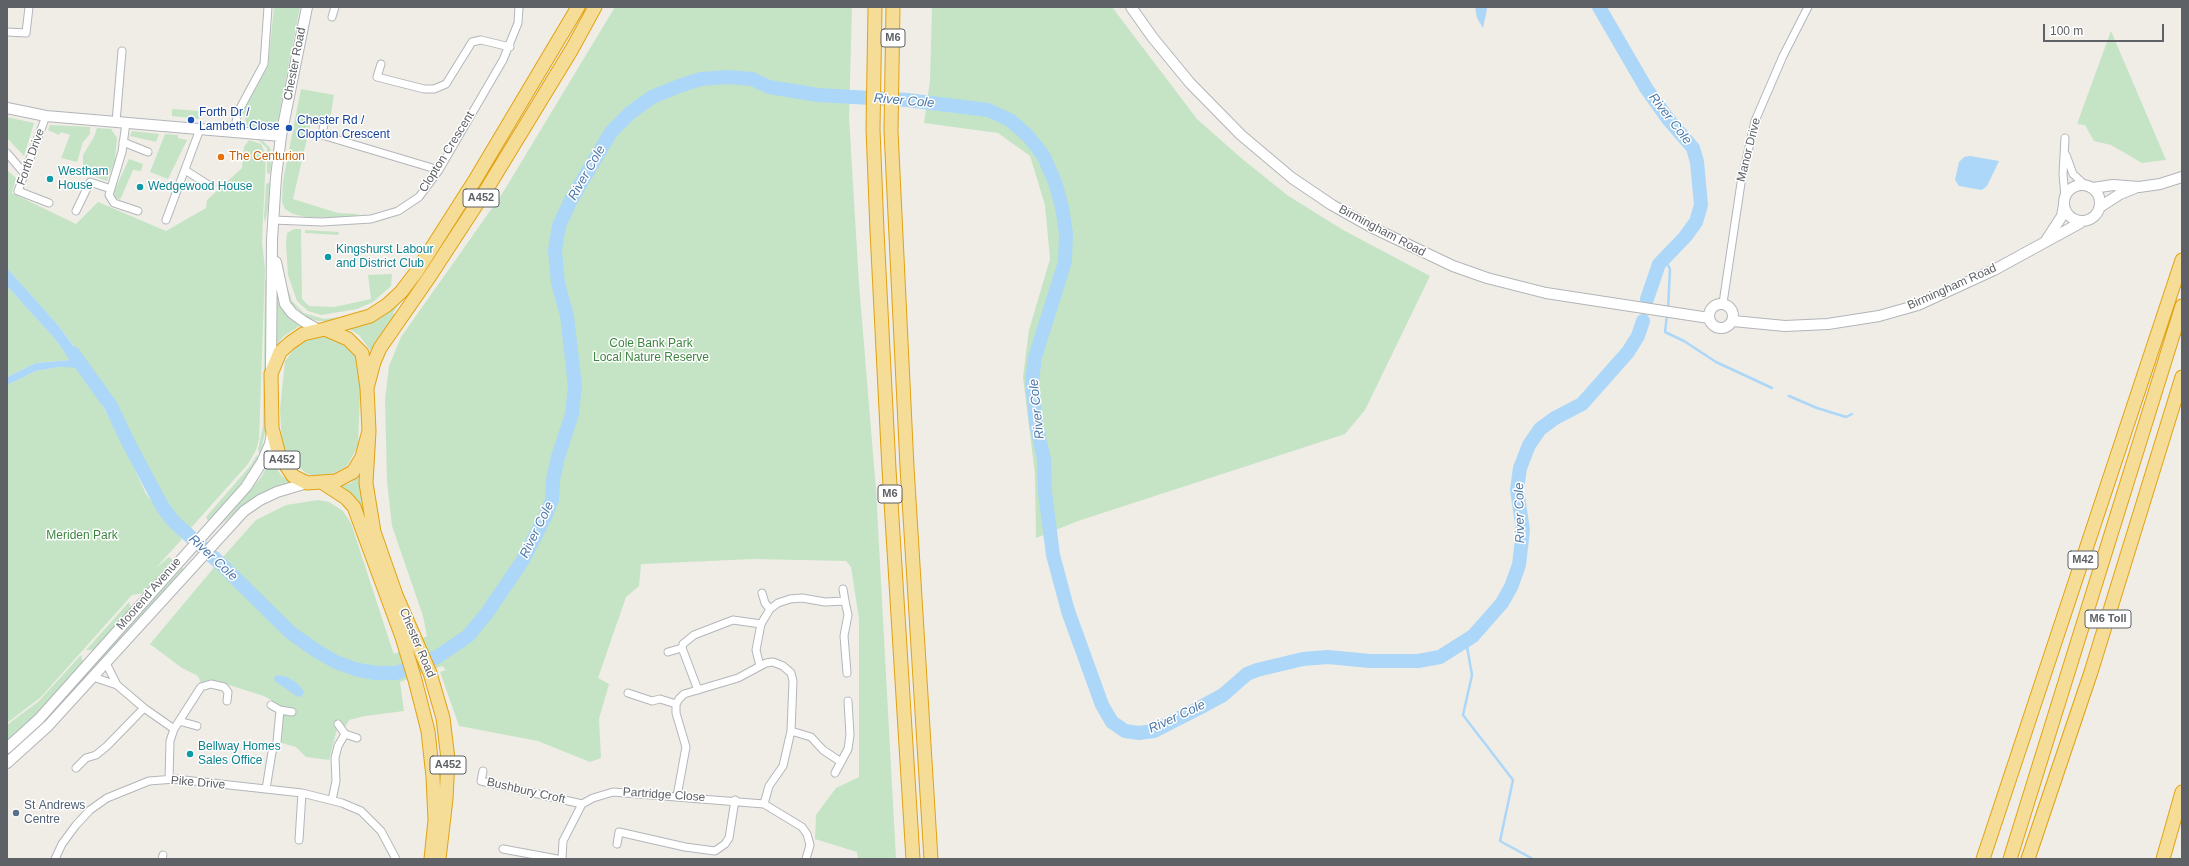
<!DOCTYPE html>
<html>
<head>
<meta charset="utf-8">
<style>
  body { margin:0 }
  #map { position:relative; width:2189px; height:866px; overflow:hidden; background:#efede6; font-family:Arial,sans-serif }
  canvas { display:block }
  .frame { position:absolute; inset:0; border:8px solid #5e6165; pointer-events:none }
  .scale { position:absolute; left:2043px; top:24px; width:121px; height:18px; box-sizing:border-box; border:2px solid #5e6165; border-top:0; padding-left:5px; font-size:12px; line-height:14px; white-space:nowrap; color:#5e6165; -webkit-text-stroke:3px #fff; paint-order:stroke }
</style>
</head>
<body>
<div id="map">
<canvas width="2189" height="866"></canvas>
<div class="frame"></div>
<div class="scale">100 m</div>
</div>
<script>
const c = document.querySelector('canvas').getContext('2d');
c.lineJoin = 'round';
function fill(path, color) { c.fillStyle = color; c.fill(path, 'evenodd'); }
const toPath = rows => new Path2D(rows.map(r => 'M' + r).join(''));
function strokePath(path, color, width, dash) { c.strokeStyle = color; c.lineWidth = width; c.lineCap = dash ? 'butt' : 'round'; c.setLineDash(dash || []); c.stroke(path); }
function drawText(font, color, halo, rows, align = 'center') {
  c.font = font + ' Arial,sans-serif'; c.lineWidth = 3; c.setLineDash([]); c.textBaseline = 'middle'; c.strokeStyle = halo; c.fillStyle = color; for (const [text, x, y, turn = 0] of rows) {
    c.save(); c.translate(x, y); c.rotate((+turn || 0) * Math.PI / 180); c.textAlign = isNaN(turn) ? turn : align; if (halo) c.strokeText(text, 0, 0); c.fillText(text, 0, 0); c.restore();
  }
}
fill(toPath([
  [274,7,300,7,278,120,276,124,266,130,254,129,247,125,243,112,268,66],
  [615,7,852,7,849,117,859,284,876,490,896,859,858,859,857,852,815,839,816,815,836,788,859,777,859,619,851,567,846,561,754,559,641,564,639,586,626,597,598,678,609,684,599,719,601,758,590,762,538,741,459,726,440,672,446,670,442,666,400,682,404,711,365,716,349,720,345,727,338,719,334,723,337,729,329,760,306,757,296,747,282,743,283,707,264,696,216,681,209,680,201,683,198,676,182,668,150,644,222,558,256,520,286,505,318,500,329,502,343,511,351,523,393,652,395,654,427,636,423,616,392,526,387,481,385,400,389,366,401,337,502,194],
  [932,7,1112,7,1197,119,1240,157,1287,195,1343,230,1430,276,1365,410,1345,434,1078,521,1036,538,1035,474,1023,377,1029,330,1050,259,1045,205,1030,156,998,133,924,123,930,81],
  [2111,31,2166,160,2142,163,2111,145,2094,141,2085,125,2077,124],
  [301,89,334,95,329,125,311,121,293,199,338,213,359,214,349,218,306,217,293,214,285,209,282,202,283,181],
  [172,109,199,111,199,119,172,116],
  [7,117,34,123,24,156,7,138],
  [50,125,90,127,90,134,83,142,77,162,61,158,70,135,61,132,59,135,48,130],
  [97,128,111,129,117,138,115,161,107,181,83,172,83,155,94,137],
  [132,131,159,134,156,142,130,136],
  [165,134,178,135,178,138,187,140,168,179,150,172],
  [249,140,261,144,266,155,262,242,265,269,259,439,256,450,248,464,189,530,167,506,101,381,58,325,7,268,7,170,16,178,12,193,76,224,98,202,166,231,206,208,207,200,242,168,244,147],
  [258,140,263,141,270,148,272,154,270,174,267,173,267,148],
  [129,159,143,164,141,171,133,170,120,200,115,197,114,192],
  [270,182,268,208,265,223,264,216,266,184],
  [294,229,301,229,302,299,309,306,334,307,371,299,368,275,392,274,391,286,373,302,357,309,321,315,308,311,297,301,288,275,286,244,287,233],
  [305,230,339,232,338,235,305,233],
  [284,278,292,301,304,313,324,319,348,316,335,321,318,321,308,318,292,304,287,294],
  [267,279,265,432,260,456,258,449,263,427,265,280],
  [7,286,55,339,70,360,36,363,7,377],
  [277,297,281,306,301,325,284,336,276,346],
  [404,297,393,313,395,316,373,354,359,335,349,329],
  [316,337,327,337,346,345,356,355,361,371,358,446,347,466,330,475,319,477,307,474,287,457,282,445,280,409,285,361,294,349,307,340],
  [59,367,77,367,88,379,123,444,146,494,182,539,156,568,169,557,174,561,145,593,132,595,41,697,7,723,7,385,36,371],
  [257,455,258,460,251,473,208,521,206,517,251,465],
  [270,460,282,476,293,483,265,492,248,501,219,527,262,476],
  [364,469,372,529,339,487,351,483],
  [182,568,184,569,69,696,39,728,7,757,7,754,27,737,53,710],
  [129,602,131,608,94,650,86,650],
  [81,655,83,663,31,720,7,740,7,725,39,701]
]), '#c5e4c5');
fill(toPath([
  [1475,7,1486,7,1487,9,1483,28,1477,18],
  [1970,156,1999,161,1987,186,1982,190,1959,186,1955,180,1959,162,1964,157],
  [7,268,58,325,90,368,59,367,36,371,7,385,7,377,36,363,70,360,55,339,7,286],
  [276,675,287,677,297,683,304,691,302,696,298,697,276,682,274,679]
]), '#acd7f8');
strokePath(toPath([
  [1664,258,1670,269,1668,310],
  [1667,315,1665,332,1684,341,1716,362,1772,388],
  [1789,396,1817,408,1846,417,1852,414],
  [1466,641,1472,675,1463,715,1513,780,1500,841,1533,859]
]), '#acd7f8', 2.5);
strokePath(toPath([
  [1599,7,1646,88,1668,119,1693,148,1697,162,1701,205,1696,222,1685,237,1659,264,1647,299],
  [73,353,111,406,128,442,162,506,173,521,223,566,291,633,315,650,336,662,358,670,376,673,396,673,437,657,468,636,487,613,523,560,545,517,552,500,553,480,558,457,572,414,575,386,567,316,558,283,555,250,559,226,570,202,611,132,630,113,652,97,679,86,701,79,727,77,752,79,769,87,818,95,907,100,988,110,1010,120,1028,136,1043,155,1055,182,1062,207,1066,233,1065,262,1035,357,1032,381,1036,424,1044,459,1045,492,1053,555,1068,611,1102,705,1112,722,1125,731,1139,733,1154,731,1201,707,1223,695,1247,674,1257,670,1303,659,1328,657,1370,661,1418,661,1440,657,1473,636,1502,603,1511,587,1519,565,1523,530,1517,490,1520,468,1529,445,1540,429,1555,418,1582,404,1628,352,1638,336,1643,321]
]), '#acd7f8', 14);
const street = toPath([
  [332,17,335,7],
  [7,32,26,33,29,7],
  [381,64,377,77,424,89,434,89,446,84,472,42,481,40,510,47],
  [46,116,18,191,49,203],
  [116,122,122,51],
  [126,123,122,152,109,195,114,203,138,211],
  [324,124,322,135,439,170],
  [234,132,238,112,264,64,268,7],
  [123,142,148,152],
  [7,153,24,173],
  [2066,155,2073,174,2084,184],
  [185,170,207,184],
  [2065,197,2063,174,2065,138],
  [76,211,90,182,111,189],
  [166,220,200,129],
  [273,220,322,222,371,219,398,211,419,197,439,170,503,60,518,23,519,7],
  [1723,303,1741,183,1755,121,1783,56,1808,7],
  [843,589,845,601],
  [762,593,765,603,770,609],
  [668,652,682,648],
  [106,663,117,685],
  [760,666,756,650,761,624,770,609,778,603,790,599,802,598,825,602,845,601,848,615,844,636,847,673],
  [93,677,117,685,144,708,174,729],
  [698,690,682,648,683,644,694,635,733,620,761,624],
  [628,693,652,701,660,699,676,704],
  [271,705,280,710,292,712],
  [179,721,197,726],
  [338,724,345,734,357,738],
  [791,731,811,737,823,750,841,762,848,749,850,735,848,701],
  [76,768,86,758,96,755,107,746,144,708],
  [483,771,481,781,582,804],
  [835,773,841,762],
  [169,779,170,741,174,729,201,687,211,684,224,687,228,692,227,701],
  [266,789,272,752,277,742,280,710],
  [677,796,686,747,676,713,676,704,679,699,684,694,738,678,766,663,773,662,783,666,791,673,793,681,791,731,783,766,769,786,764,804],
  [332,800,336,781,335,758,338,746,345,734],
  [299,840,302,793],
  [617,844,619,832,685,847,715,851,725,844,729,838,735,800],
  [503,849,557,859],
  [55,859,62,844,76,825,90,810,107,798,149,781,175,779,302,793,342,803,361,811,381,831,396,859],
  [162,859,163,855],
  [562,859,563,841,582,804,593,798,613,792,764,804,802,827,807,834,810,845,806,859]
]);
const secondary = toPath([
  [1131,7,1153,38,1190,83,1241,135,1292,178,1332,205,1371,227,1453,266,1487,278,1546,293,1709,318],
  [7,108,46,116,281,136],
  '2064 203a18 18 0 1 1 36 0a18 18 0 1 1-36 0Z',
  [2093,188,2113,185,2139,187,2160,184,2182,177],
  [2100,207,2120,194,2135,188],
  [2047,239,2062,216,2064,205],
  [276,262,285,304,292,313,303,321,319,330],
  '1709 316a12 12 0 1 1 24 0a12 12 0 1 1-24 0Z',
  [1733,321,1785,326,1828,324,1879,316,1918,305,1994,270,2080,223],
  [271,370,272,240,276,177,281,136,307,7],
  [7,748,39,719,246,487,262,462,270,444,272,432],
  [7,763,48,726,244,511,260,500,277,492,307,483]
]);
const highway = toPath([
  [875,7,873,129,877,231,889,469,913,859],
  [893,7,891,131,907,467,931,859],
  [325,329,370,316,387,305,401,292,417,271,475,180,578,7],
  [325,329,348,339,362,353,367,388,369,431,362,457,353,472,336,481,307,483,293,476,279,455,272,428,271,374,280,352,290,343,303,334,325,329],
  [367,388,374,362,380,348,430,276,488,187,572,49,595,7],
  [369,431,366,483,374,532,396,595,430,673,443,718,448,759,446,799,439,859],
  [323,483,346,498,354,507,402,637,415,680,428,731,433,777,435,820,431,859],
  [1983,859,2182,260],
  [2010,859,2182,306],
  [2028,859,2091,672,2182,377],
  [2163,859,2182,792]
]);
strokePath(street, '#b3b6ba', 9);
strokePath(secondary, '#b2b5b9', 12);
strokePath(highway, '#e2a212', 15);
strokePath(street, '#fff', 7);
strokePath(secondary, '#fff', 10);
strokePath(highway, '#f5dd97', 13);
for (const [x, y, r, color] of [
  [191,120,4,"#1a4fb4"],
  [289,128,4,"#1a4fb4"],
  [221,157,4,"#e8710a"],
  [50,179,4,"#0f9aa8"],
  [140,187,4,"#0f9aa8"],
  [328,257,4,"#0f9aa8"],
  [190,754,4,"#0f9aa8"],
  [16,813,4,"#5c6f8a"]
]) { const dot = new Path2D(); dot.arc(x, y, r, 0, 2 * Math.PI); c.fillStyle = color; c.fill(dot); strokePath(dot, '#fff', 1.5); }
for (const [x, y, w] of [
  [893,38,24],
  [481,198,36],
  [282,460,36],
  [890,494,24],
  [2083,560,30],
  [2108,619,46],
  [448,765,36]
]) { const box = new Path2D(); box.roundRect(x - w / 2, y - 9, w, 18, 3); c.fillStyle = '#fff'; c.fill(box); strokePath(box, '#5e6165', 1); }
drawText('bold 11px', '#5e6165', null, [
  ["M6",893,38],
  ["A452",481,198],
  ["A452",282,460],
  ["M6",890,494],
  ["M42",2083,560],
  ["M6 Toll",2108,619],
  ["A452",448,765]
]);
drawText('12px', '#5e6165', '#fff', [
  ["Chester Road",295,64,-79],
  ["Manor Drive",1749,150,-76],
  ["Clopton Crescent",447,152,-58],
  ["Forth Drive",31,157,-70],
  ["Birmingham Road",1382,231,28],
  ["Birmingham Road",1952,287,-24],
  ["Moorend Avenue",149,594,-49],
  ["Chester Road",417,643,67],
  ["Pike Drive",198,783,5],
  ["Bushbury Croft",526,791,13],
  ["Partridge Close",664,795,4]
]);
drawText('12px', '#164399', '#fff', [
  ["Forth Dr /",199,113],
  ["Lambeth Close",199,127],
  ["Chester Rd /",297,121],
  ["Clopton Crescent",297,135]
], 'left');
drawText('12px', '#c56008', '#fff', [
  ["The Centurion",229,157]
], 'left');
drawText('12px', '#0d838f', '#fff', [
  ["Westham",58,172],
  ["House",58,186],
  ["Wedgewood House",148,187],
  ["Kingshurst Labour",336,250],
  ["and District Club",336,264],
  ["Bellway Homes",198,747],
  ["Sales Office",198,761]
], 'left');
drawText('12px', '#3d8541', '#fff', [
  ["Cole Bank Park",651,344],
  ["Local Nature Reserve",651,358],
  ["Meriden Park",82,536]
]);
drawText('12px', '#4e5e75', '#fff', [
  ["St Andrews",24,806],
  ["Centre",24,820]
], 'left');
drawText('italic 13px', '#4a78aa', '#fff', [
  ["River Cole",904,101,5],
  ["River Cole",1670,119,52],
  ["River Cole",587,173,-60],
  ["River Cole",1037,409,-96],
  ["River Cole",1520,513,-91],
  ["River Cole",537,530,-64],
  ["River Cole",213,558,43],
  ["River Cole",1177,717,-25]
]);
</script>
</body>
</html>
